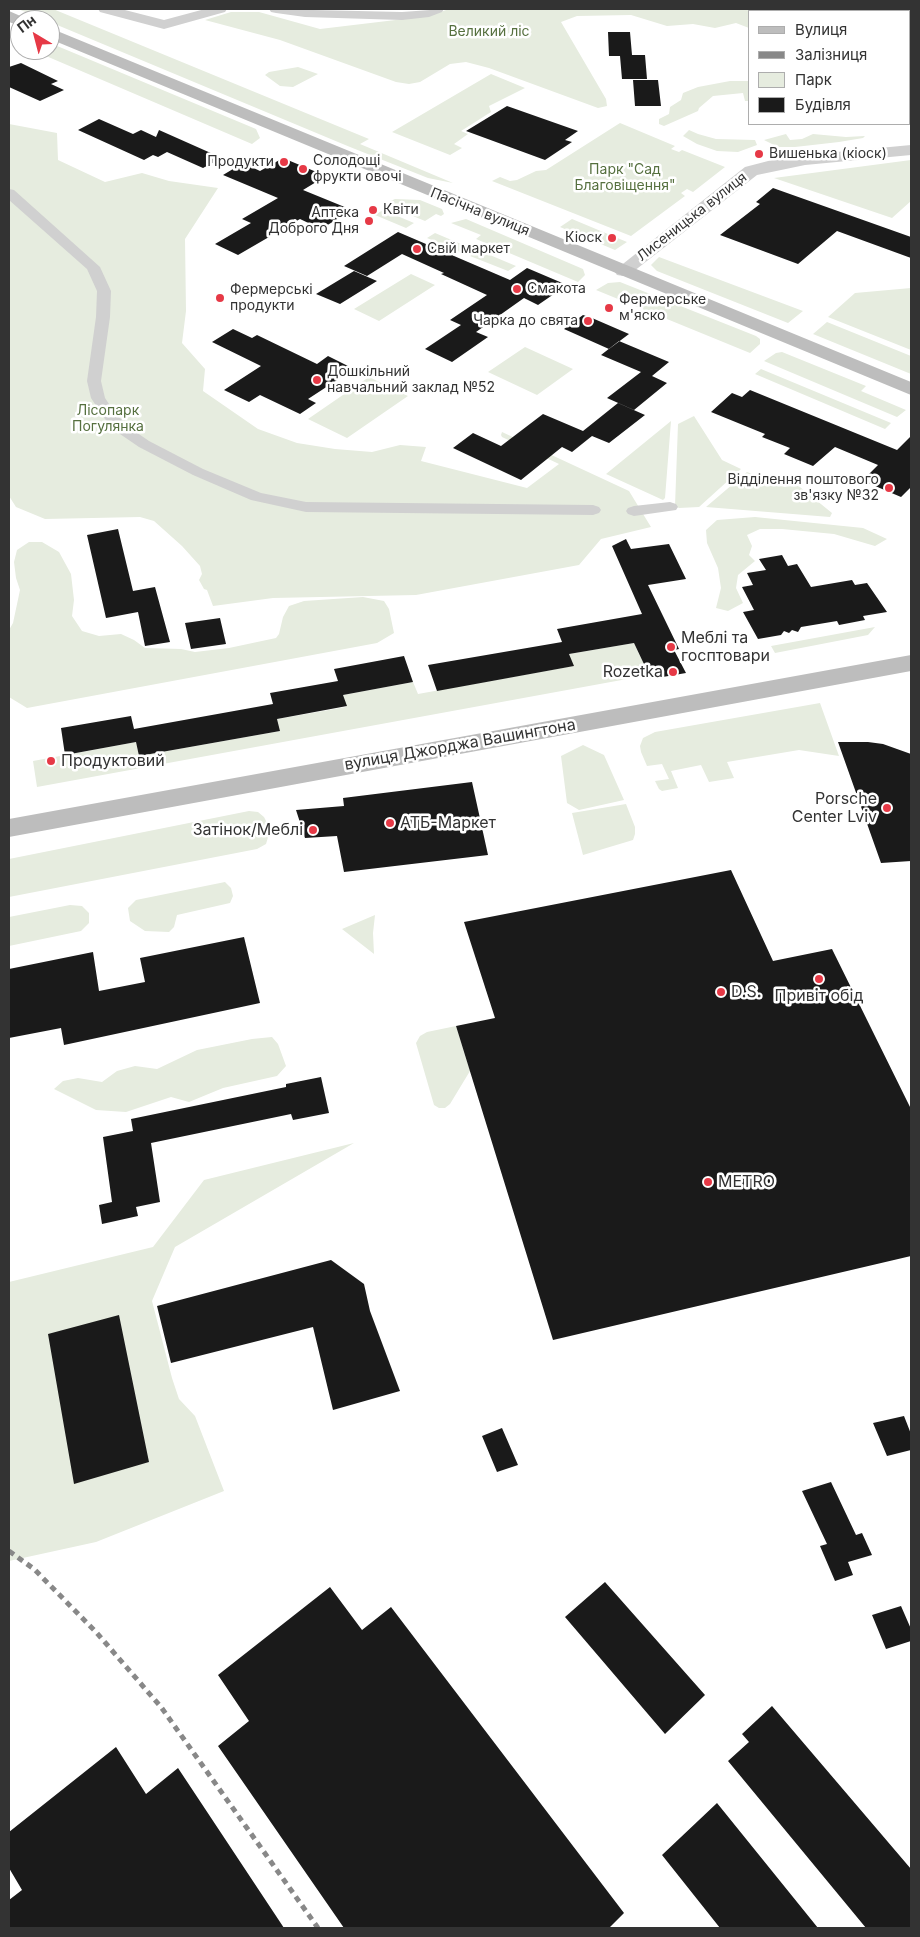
<!DOCTYPE html>
<html>
<head>
<meta charset="utf-8">
<style>
  body { margin:0 }
  #map { position:relative; width:920px; height:1937px; overflow:hidden; background:#fff; font-family:Inter,sans-serif }
  canvas { display:block }
  .frame { position:absolute; inset:0; border:10px solid #333; pointer-events:none }
  .legend { position:absolute; left:748px; top:10px; width:162px; height:115px; box-sizing:border-box; background:#fff; border:1px solid #adadad; margin:0; padding:6px 9px; list-style:none; font-size:15px; color:#333 }
  .legend li { display:flex; align-items:center; gap:10px; height:25px }
  .legend b { width:25px; border:1px solid #adadad }
  .north { position:absolute; left:10px; top:10px; width:50px; height:50px; box-sizing:border-box; background:#fff; border:1px solid #adadad; border-radius:50%; rotate:323deg; font-size:14px; font-weight:700; line-height:20px; text-align:center; color:#333 }
  .north::after { content:''; display:block; margin:auto; width:18px; height:22px; background:#e63946; clip-path:polygon(50% 0,100% 100%,50% 72%,0 100%) }
</style>
</head>
<body>
<div id="map">
<canvas width="920" height="1937"></canvas>
<div class="frame"></div>
<ul class="legend">
<li><b style="height:6px;background:#bdbdbd"></b>Вулиця</li>
<li><b style="height:6px;background:#888"></b>Залізниця</li>
<li><b style="height:14px;background:#e6ecdf"></b>Парк</li>
<li><b style="height:14px;background:#1a1a1a"></b>Будівля</li>
</ul>
<div class="north">Пн</div>
</div>
<script>
const c = document.querySelector('canvas').getContext('2d');
c.lineJoin = 'round';
function fill(path, color) { c.fillStyle = color; c.fill(path, 'evenodd'); }
const toPath = rows => new Path2D(rows.map(r => 'M' + r).join(''));
function strokePath(path, color, width, dash) { c.strokeStyle = color; c.lineWidth = width; c.lineCap = dash ? 'butt' : 'round'; c.setLineDash(dash || []); c.stroke(path); }
function drawText(font, color, halo, rows, align = 'center') {
  c.font = font + ' Inter,sans-serif'; c.lineWidth = 5; c.setLineDash([]); c.textBaseline = 'middle'; c.strokeStyle = halo; c.fillStyle = color; for (const [text, x, y, turn = 0] of rows) {
    c.save(); c.translate(x, y); c.rotate((+turn || 0) * Math.PI / 180); c.textAlign = isNaN(turn) ? turn : align; if (halo) c.strokeText(text, 0, 0); c.fillText(text, 0, 0); c.restore();
  }
}
fill(toPath([
  [18,9,53,9,369,139,360,144,453,183,428,178,350,147,50,22,50,20,45,20],
  [449,9,821,9,822,11,749,11,749,28,736,23,715,28,693,24,667,26,631,15,577,16,561,22,606,99,607,106,598,108,489,68,466,62,450,64,420,82,409,84,396,82,280,40,205,20,231,12,259,12,320,29,429,16],
  [50,43,256,129,260,138,252,144,32,50,50,50],
  [298,67,318,74,293,87,280,86,265,75,269,72],
  [491,74,525,88,489,106,491,112,461,131,468,134,454,144,462,148,450,155,392,132],
  [730,81,749,81,749,101,745,101,743,93,713,96,699,108,698,111,664,126,659,124,659,119,669,114,670,107,681,100,683,93,698,87],
  [620,123,675,146,671,149,679,152,682,150,725,167,693,192,687,189,681,193,685,196,631,236,492,181,500,177,510,181,517,180,536,171,546,170],
  [9,124,57,133,58,160,105,182,142,173,169,181,218,188,185,239,186,311,182,343,205,369,203,391,258,429,297,443,335,449,372,452,400,445,426,447,421,461,527,488,559,464,502,437,501,435,502,432,629,491,651,527,601,539,579,565,416,595,273,598,213,606,207,590,204,589,199,580,202,574,200,566,182,546,154,521,140,517,45,519,16,507,9,496],
  [689,130,698,134,716,139,755,140,757,145,738,152,717,151,697,144,683,136],
  [786,134,790,140,802,139,813,134,846,137,865,136,863,138,839,142,795,147,778,147,764,140],
  [911,160,911,201,892,218,774,178],
  [395,199,420,200,442,209,444,214,441,216,436,214,425,221,384,204],
  [383,210,414,223,406,228,375,215],
  [466,219,583,269,585,275,578,282,476,239,481,235,451,223],
  [572,219,627,242,615,250,560,227],
  [435,233,468,247,460,252,427,238],
  [478,250,516,266,508,271,470,256],
  [659,257,803,311,788,323,657,271,651,265],
  [411,274,435,285,379,321,354,309],
  [620,282,756,336,760,339,760,344,750,353,596,290,608,283],
  [911,288,911,350,828,317,855,293],
  [827,322,911,356,911,374,813,334],
  [525,347,573,369,537,395,488,372],
  [782,352,866,386,861,391,906,410,897,417,764,361,776,353],
  [761,369,891,423,885,429,755,374],
  [369,377,408,396,347,438,308,419],
  [694,416,722,460,741,469,699,507,679,508,675,506,678,424],
  [671,421,665,498,663,500,606,474],
  [747,472,785,487,795,483,832,513,830,517,706,507],
  [755,517,863,528,887,539,875,546,834,534,782,529,760,529,747,535,752,546,749,555,755,561,738,575,736,588,743,603,728,611,716,608,721,588,718,568,707,543,706,530,717,520],
  [29,542,42,542,59,552,71,574,74,600,72,616,82,631,99,636,121,634,134,640,145,648,181,649,195,652,229,648,276,638,279,634,283,617,289,606,304,601,363,597,384,601,389,609,394,633,377,643,27,708,9,697,9,630,13,623,20,590,16,578,14,562,17,550],
  [875,627,868,635,775,653,771,646],
  [634,643,649,675,37,787,33,761,136,742,139,756,280,731,277,719,346,707,343,695,413,682,418,694,573,666,569,654],
  [820,703,839,756,799,750,727,762,734,778,709,782,701,765,671,771,678,788,662,791,659,789,655,781,669,779,662,764,647,766,641,752,640,746,643,738,655,732],
  [583,745,604,755,624,800,579,810,567,803,561,756],
  [626,804,635,827,635,834,633,840,583,855,572,813],
  [249,811,258,812,264,817,268,825,269,834,266,844,257,849,9,897,9,859],
  [225,882,231,888,233,896,230,903,177,915,174,927,169,932,145,931,130,921,128,908,136,900],
  [70,905,82,906,89,913,89,923,81,931,9,946,9,917],
  [375,915,373,933,374,954,342,929],
  [456,1026,470,1071,450,1104,445,1108,439,1108,434,1105,416,1043,420,1036,427,1032],
  [272,1037,278,1044,286,1066,277,1076,223,1088,189,1102,171,1097,126,1112,96,1110,54,1089,63,1081,78,1078,102,1082,117,1071,135,1066,157,1069,197,1050,252,1039],
  [354,1143,175,1247,152,1301,172,1378,179,1399,195,1416,224,1491,96,1542,9,1561,9,1282,153,1247,204,1180]
]), '#e6ecdf');
fill(toPath([
  [608,32,630,32,632,55,645,55,647,79,622,79,620,56,609,56],
  [21,63,58,81,51,84,64,90,40,101,9,87,9,67],
  [633,80,658,80,661,106,635,106],
  [507,106,578,131,565,140,572,142,545,160,466,131],
  [99,119,133,134,141,130,156,137,159,130,222,158,203,168,167,152,158,157,153,155,144,160,78,130],
  [283,158,326,176,303,190,352,210,321,229,300,219,238,255,215,244,251,223,242,219,278,198,223,175,243,163,260,171],
  [773,188,911,237,911,258,837,231,798,264,720,235,760,204,756,202],
  [398,232,510,280,527,268,567,285,538,305,524,298,476,332,488,337,452,362,425,349,461,325,450,320,487,295,441,274,444,273,402,254,367,276,344,266],
  [354,271,377,281,340,304,316,294],
  [583,315,592,318,629,334,609,349,564,329],
  [233,329,252,338,257,335,317,364,328,356,354,369,308,399,316,403,300,414,260,395,249,402,224,390,261,366,212,342],
  [619,341,669,362,652,376,667,383,634,410,607,398,641,372,601,355],
  [750,390,897,450,911,436,911,487,901,497,868,483,875,476,869,474,878,465,835,447,813,466,784,454,790,448,762,437,765,434,711,412,732,393,742,397],
  [618,403,645,415,609,443,592,436,572,452,562,447,521,480,453,448,473,433,501,446,543,414,583,431],
  [118,529,133,591,155,587,170,642,145,646,138,612,106,618,87,535],
  [626,539,631,549,669,544,686,579,648,585,679,649,674,650,686,673,651,679,634,643,569,654,574,666,437,691,428,665,562,642,557,629,642,614,612,546],
  [782,555,788,566,797,564,811,587,852,580,855,585,867,583,887,612,863,616,865,620,839,625,837,621,801,627,798,632,792,630,789,633,784,631,781,635,758,639,743,612,754,610,742,587,753,585,747,573,766,570,759,559],
  [220,618,226,644,191,649,185,623],
  [404,656,413,682,343,695,347,706,277,719,280,731,139,756,136,742,65,755,61,728,131,716,134,729,273,704,270,693,338,681,334,669],
  [838,742,868,742,883,744,911,754,911,861,881,863],
  [472,782,488,855,344,872,337,836,305,838,296,810,344,806,343,798],
  [731,870,773,961,832,949,911,1109,911,1256,553,1340,456,1026,495,1018,464,922],
  [244,937,260,1003,64,1045,61,1028,9,1038,9,969,93,952,99,991,145,982,140,958],
  [321,1077,329,1113,293,1120,291,1114,151,1143,160,1202,136,1207,138,1216,102,1224,99,1205,112,1202,103,1137,133,1131,131,1119,286,1087,286,1084],
  [331,1260,364,1284,370,1311,400,1391,333,1410,313,1327,171,1363,157,1306],
  [119,1315,149,1462,74,1484,48,1334],
  [904,1416,911,1434,911,1450,887,1456,873,1423],
  [502,1428,518,1465,497,1472,482,1436],
  [831,1482,856,1535,862,1533,872,1555,848,1562,853,1575,835,1581,820,1546,827,1544,802,1491],
  [605,1582,705,1695,665,1734,565,1617],
  [330,1587,362,1630,391,1607,624,1913,609,1928,344,1928,218,1746,249,1721,218,1675],
  [901,1606,911,1629,911,1641,886,1649,872,1615],
  [772,1706,911,1869,911,1928,866,1928,728,1761,749,1742,742,1734],
  [116,1747,146,1794,178,1768,284,1928,9,1928,9,1900,22,1890,9,1868,9,1832],
  [717,1803,818,1928,720,1928,662,1855]
]), '#1a1a1a');
fill(toPath([
  [9,189,14,190,100,267,111,291,110,317,101,381,105,398,115,413,130,428,149,441,203,469,261,493,306,502,593,505,599,507,601,510,599,513,593,515,306,512,251,500,193,475,139,447,120,434,105,419,91,398,87,381,96,317,97,291,87,269,9,200,9,189],
  [670,502,676,504,678,507,676,510,634,516,628,514,626,511,628,508,634,506,670,502]
]), '#d0d0d0');
fill(toPath([
  [98,9,121,9,164,20,205,9,227,9,225,12,164,29,100,12,98,9],
  [269,9,402,12,444,9,442,12,429,17,402,20,305,17,276,13,271,12,269,9],
  [911,145,911,155,805,165,757,175,629,275,623,276,617,275,614,271,745,167,772,160,805,155,911,145]
]), '#d0d0d0');
fill(toPath([
  [9,11,25,18,27,20,20,20,20,26,9,22,9,11],
  [50,28,911,382,911,395,50,39,50,28],
  [911,655,911,671,9,837,9,819,911,655]
]), '#bdbdbd');
strokePath(toPath([
  [9,1551,34,1569,96,1632,161,1707,318,1928]
]), '#888', 5, [6, 5]);
for (const [x, y, r, color] of [
  [759,154,5,"#e63946"],
  [284,162,5,"#e63946"],
  [303,169,5,"#e63946"],
  [373,210,5,"#e63946"],
  [369,221,5,"#e63946"],
  [612,238,5,"#e63946"],
  [417,249,5,"#e63946"],
  [517,289,5,"#e63946"],
  [220,298,5,"#e63946"],
  [609,308,5,"#e63946"],
  [588,321,5,"#e63946"],
  [317,380,5,"#e63946"],
  [889,488,5,"#e63946"],
  [671,647,5,"#e63946"],
  [673,672,5,"#e63946"],
  [51,761,5,"#e63946"],
  [887,808,5,"#e63946"],
  [390,823,5,"#e63946"],
  [313,830,5,"#e63946"],
  [819,979,5,"#e63946"],
  [721,992,5,"#e63946"],
  [708,1182,5,"#e63946"]
]) { const dot = new Path2D(); dot.arc(x, y, r, 0, 2 * Math.PI); c.fillStyle = color; c.fill(dot); strokePath(dot, '#fff', 2); }
drawText('14px', '#56703f', '#fff', [
  ["Великий ліс",489,32],
  ["Парк \"Сад",625,170],
  ["Благовіщення\"",625,186],
  ["Лісопарк",108,411],
  ["Погулянка",108,427]
]);
drawText('14px', '#333', '#fff', [
  ["Вишенька (кіоск)",769,154],
  ["Солодощі",313,161],
  ["фрукти овочі",313,177],
  ["Продукти",274,162,"right"],
  ["Квіти",383,210],
  ["Аптека",359,213,"right"],
  ["Доброго Дня",359,229,"right"],
  ["Кіоск",602,238,"right"],
  ["Свій маркет",427,249],
  ["Смакота",527,289],
  ["Фермерські",230,290],
  ["продукти",230,306],
  ["Фермерське",619,300],
  ["м'яско",619,316],
  ["Чарка до свята",578,321,"right"],
  ["Дошкільний",327,372],
  ["навчальний заклад №52",327,388],
  ["Відділення поштового",879,480,"right"],
  ["зв'язку №32",879,496,"right"]
], 'left');
drawText('14px', '#333', '#fff', [
  ["Пасічна вулиця",480,212,22],
  ["Лисеницька вулиця",692,217,-38]
]);
drawText('16px', '#333', '#fff', [
  ["Меблі та",681,638],
  ["госптовари",681,656],
  ["Rozetka",663,672,"right"],
  ["Продуктовий",61,761],
  ["Porsche",877,799,"right"],
  ["Center Lviv",877,817,"right"],
  ["АТБ-Маркет",400,823],
  ["Затінок/Меблі",303,830,"right"],
  ["D.S.",731,992],
  ["Привіт обід",819,996,"center"],
  ["METRO",718,1182]
], 'left');
drawText('16px', '#333', '#fff', [
  ["вулиця Джорджа Вашингтона",460,745,-10]
]);
</script>
</body>
</html>
